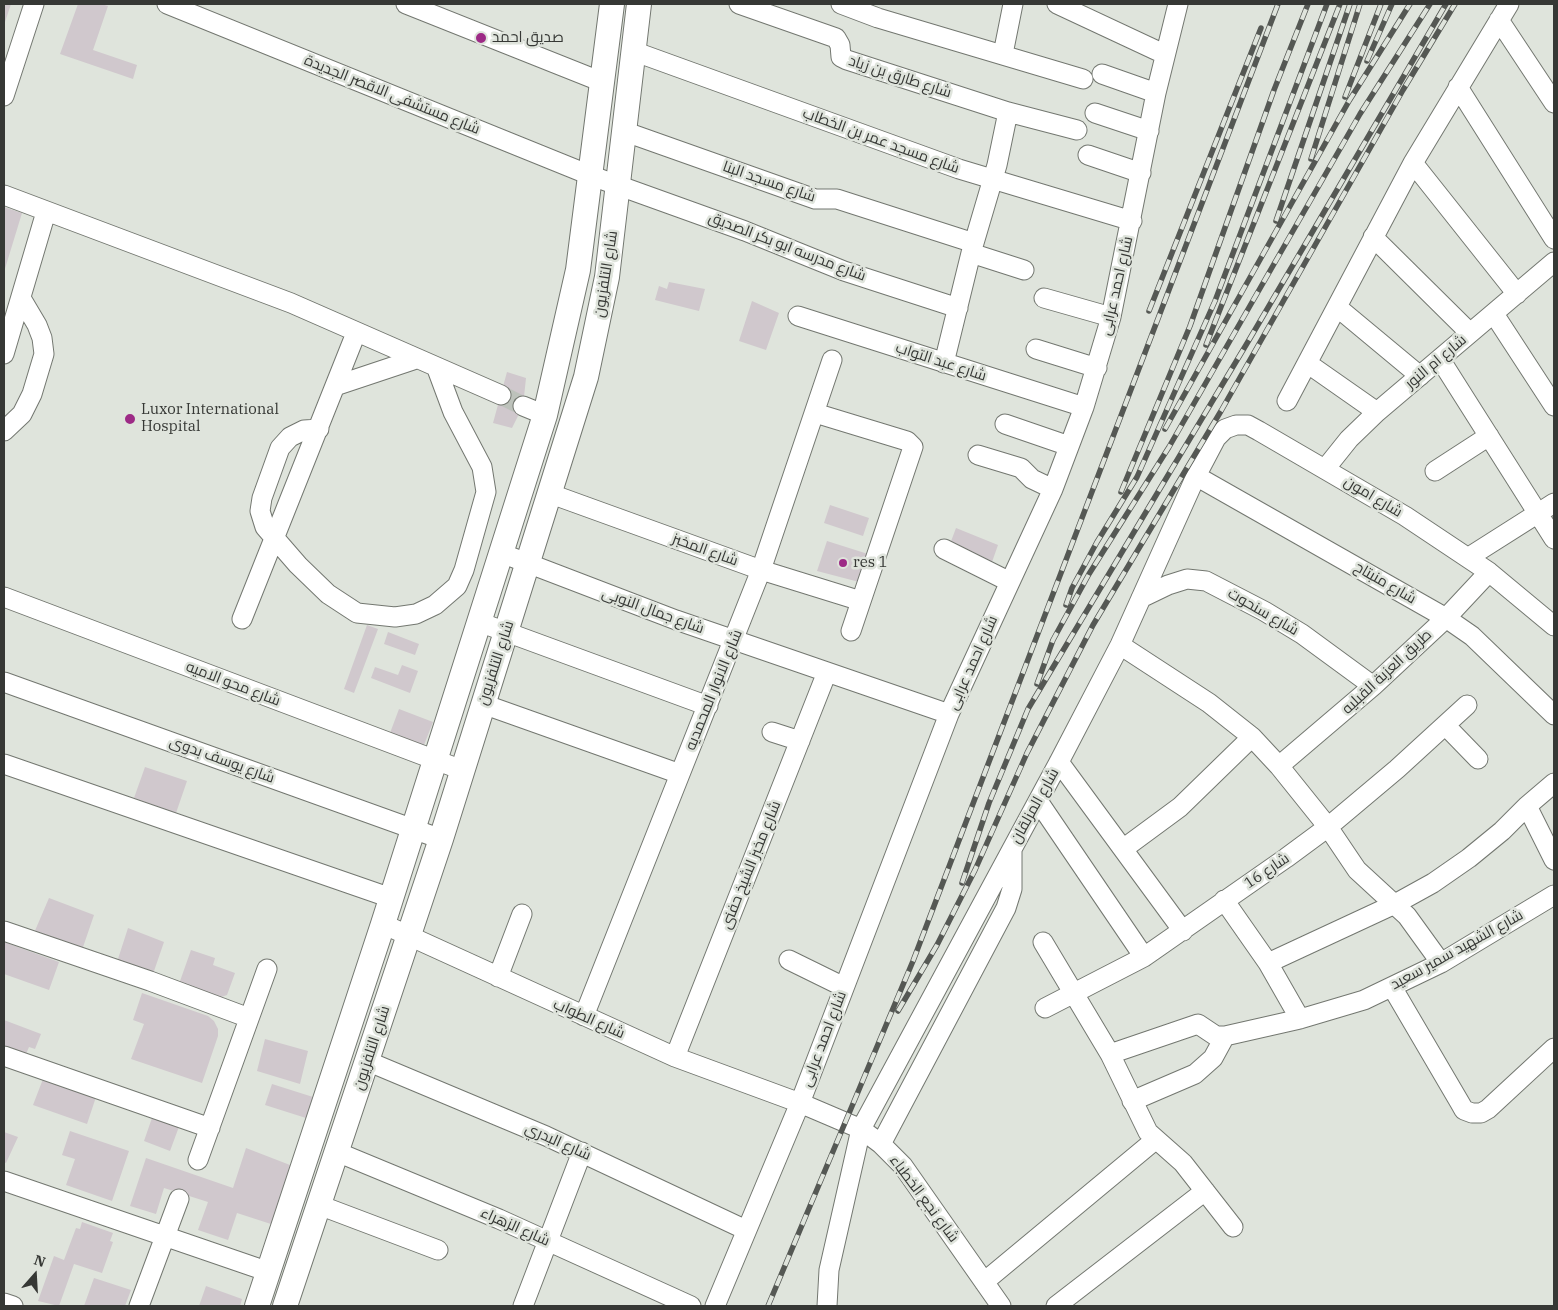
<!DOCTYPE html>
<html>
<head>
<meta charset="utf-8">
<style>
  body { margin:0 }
  #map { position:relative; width:1558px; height:1310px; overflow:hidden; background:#dfe4dc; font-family:"IBM Plex Serif",serif }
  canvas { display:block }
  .frame { position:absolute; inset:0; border:5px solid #363835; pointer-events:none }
  .north { position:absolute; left:10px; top:1250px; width:50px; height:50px; -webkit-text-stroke:4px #dfe4dc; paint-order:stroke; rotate:19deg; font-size:14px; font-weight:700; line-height:20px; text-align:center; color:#363835 }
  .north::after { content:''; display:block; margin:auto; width:18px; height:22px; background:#363835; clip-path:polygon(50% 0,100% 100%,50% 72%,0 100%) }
</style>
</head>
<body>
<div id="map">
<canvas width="1558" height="1310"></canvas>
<div class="frame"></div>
<div class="north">N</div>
</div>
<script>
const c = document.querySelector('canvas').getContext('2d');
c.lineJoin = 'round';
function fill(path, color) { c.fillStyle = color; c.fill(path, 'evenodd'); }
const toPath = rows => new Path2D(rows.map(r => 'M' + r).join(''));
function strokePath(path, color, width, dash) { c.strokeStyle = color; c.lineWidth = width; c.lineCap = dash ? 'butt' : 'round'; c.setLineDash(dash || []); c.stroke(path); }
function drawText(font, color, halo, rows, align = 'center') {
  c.font = font + ' "IBM Plex Serif",Cairo,serif'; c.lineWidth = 5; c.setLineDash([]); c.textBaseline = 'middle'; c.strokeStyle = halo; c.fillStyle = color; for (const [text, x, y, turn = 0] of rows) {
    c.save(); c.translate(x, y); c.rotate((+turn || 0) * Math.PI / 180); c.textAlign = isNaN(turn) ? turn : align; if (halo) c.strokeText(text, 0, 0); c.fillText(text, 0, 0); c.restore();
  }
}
fill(toPath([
  [4,4,11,4,4,25],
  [78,4,101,4,108,6,93,50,137,65,133,79,60,54],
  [4,207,22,213,4,272],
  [669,282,705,289,699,311,655,300,659,286,667,289],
  [752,301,779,313,766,350,739,341],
  [507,372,526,378,523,406,512,428,493,423],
  [830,505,869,518,863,536,824,523],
  [956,528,998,545,992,562,950,544],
  [827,541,868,554,863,583,817,571],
  [367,625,378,629,354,693,344,689],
  [388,632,419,644,415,655,384,644],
  [402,665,418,671,410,693,371,678,375,667,398,675],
  [399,709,433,722,424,745,390,733],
  [145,767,187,781,176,813,134,798],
  [49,898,94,915,82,950,34,933],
  [128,928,164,942,153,974,117,962],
  [4,942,59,962,49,990,4,974],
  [191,950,215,958,213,965,235,973,227,995,218,998,179,984],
  [142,993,208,1016,214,1021,218,1029,218,1036,202,1083,131,1059,144,1024,133,1020],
  [4,1020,41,1034,35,1049,29,1047,26,1054,4,1046],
  [265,1039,308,1051,300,1084,257,1071],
  [43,1079,96,1097,87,1124,33,1105],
  [272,1084,313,1097,306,1118,265,1105],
  [153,1115,180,1124,170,1151,144,1141],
  [70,1131,129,1151,112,1201,66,1185,75,1159,62,1155],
  [4,1132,18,1137,6,1163,4,1162],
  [246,1148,290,1165,274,1225,237,1213,228,1240,198,1230,208,1202,164,1188,156,1214,130,1206,146,1158,233,1188],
  [82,1222,113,1233,110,1241,113,1242,102,1273,74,1264,59,1306,38,1301,54,1256,64,1260,76,1228,80,1229],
  [94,1278,131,1290,125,1306,84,1306],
  [206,1286,242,1299,240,1306,199,1306]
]), '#d0c8cd');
strokePath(toPath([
  [501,395,523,406]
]), '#bdc2bb', 19, [19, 9]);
const minor = toPath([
  [167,4,592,176,745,231,844,271,958,308],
  [406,4,602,82],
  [739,4,836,38,840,45,841,57,847,60,1008,112,1077,130],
  [841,4,878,18,1083,79],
  [1057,4,1164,54],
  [1499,20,1554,103],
  [633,51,959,169,1132,221],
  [1003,54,1013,4],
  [1102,74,1156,93],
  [1458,87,1554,239],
  [4,96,34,4],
  [1095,113,1149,131],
  [623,131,815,199,837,199,974,243],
  [1088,155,1141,173],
  [1413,163,1517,294],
  [4,195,291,303,501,395],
  [1373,237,1470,333],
  [971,253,1024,270],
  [1044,298,1111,317],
  [1337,307,1420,376],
  [1494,314,1554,406],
  [798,316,1084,407],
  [1036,349,1097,368],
  [4,354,46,212],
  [1440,359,1554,539],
  [944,363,971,253,997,165,1008,112],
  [1307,363,1377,412],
  [335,386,416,359],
  [1287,401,1413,163,1509,4],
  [523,406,545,415],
  [815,413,907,441,913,447,851,631],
  [1005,424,1069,446],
  [319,429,304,430,290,437,280,448,262,498,260,511,265,527,298,565,328,594,357,613,395,617,416,614,435,605,457,586,464,570,486,492,482,467,453,412,437,369],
  [4,431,22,414,32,394,44,354,42,338,37,325,21,298],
  [978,455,1021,468,1032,479,1053,489],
  [1325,469,1349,439,1377,412,1554,262],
  [1435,471,1489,436],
  [1196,476,1446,618,1472,636,1554,715],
  [551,494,761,570,861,601],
  [944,549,1010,582],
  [501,553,676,620,949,714],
  [1469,557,1554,503],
  [4,597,462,770],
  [1141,598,1168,585,1187,579,1206,581,1264,611,1302,634,1373,686],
  [242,619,356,333],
  [479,622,708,706],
  [1120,645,1209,703,1252,737,1279,766,1328,827,1357,870,1407,916,1441,963],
  [4,682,441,839],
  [483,704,680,774],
  [1445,725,1478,759],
  [772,732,800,741],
  [1059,762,1183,931],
  [4,764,391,898],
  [1279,766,1373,686,1446,618,1489,572],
  [1038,801,1144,957],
  [1527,806,1554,860],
  [1123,849,1180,807,1252,737],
  [1224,900,1268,963,1300,1019],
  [383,924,675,1057,800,1103,861,1129,881,1144,903,1166,1001,1306],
  [4,931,150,981,249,1018],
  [1043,942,1110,1054,1148,1132,1183,1163,1233,1227],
  [789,960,844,987],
  [1268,963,1395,904,1433,883,1469,858,1502,831,1527,806,1554,783],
  [498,977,522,914],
  [1392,987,1460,1103,1464,1110,1472,1113,1481,1113,1488,1109,1554,1048],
  [1045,1008,1144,957,1286,858,1328,827,1397,769,1467,705],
  [584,1016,761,570,832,360],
  [1110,1054,1198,1024,1216,1036,1225,1036,1300,1019,1364,1000,1441,963,1554,895],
  [4,1056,210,1128],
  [675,1057,827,672],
  [367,1061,546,1136,746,1230],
  [1132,1101,1195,1074,1213,1058,1225,1036],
  [881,1144,1006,908,1012,889,1012,850],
  [337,1152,499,1219,691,1306],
  [198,1160,267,969],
  [4,1181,269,1272],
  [319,1205,438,1250],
  [984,1282,1155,1140],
  [4,1303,13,1306],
  [139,1306,179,1199],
  [523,1306,582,1152],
  [715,1306,800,1103,949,714,1053,489,1084,407,1111,317,1156,93,1178,4],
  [827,1306,829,1270,861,1129,1059,762,1120,645,1196,476,1216,438,1225,429,1236,425,1248,425,1259,431,1405,516,1489,572,1554,626],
  [1056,1306,1205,1191]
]);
const major = toPath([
  [257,1306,383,924,545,415,578,270,612,4],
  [285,1306,441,839,586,377,607,277,639,4]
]);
strokePath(minor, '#737770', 21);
strokePath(major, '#737770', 26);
strokePath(minor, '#fff', 19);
strokePath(major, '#fff', 24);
const rail = toPath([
  [1367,61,1392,4],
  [1345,97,1381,4],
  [1311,159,1360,4],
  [1276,221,1350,4],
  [1149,311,1261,28],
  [1206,345,1340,4],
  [1165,429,1349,101,1410,4],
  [1121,492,1190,326,1274,90,1308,4],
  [1066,605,1072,588,1097,542,1137,477,1215,301,1327,4],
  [1037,684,1053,640,1089,574,1169,447,1360,114,1430,4],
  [962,883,989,803,1028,709,1249,340,1446,4],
  [898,1011,937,945,975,870,1027,753,1093,625,1221,411,1403,90,1455,4],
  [768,1306,913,961,1278,4]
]);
strokePath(rail, '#555854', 5.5);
strokePath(rail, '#dfe4dc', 4, [11]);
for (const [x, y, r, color] of [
  [481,38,6,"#9d2a86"],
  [130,419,6,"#9d2a86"],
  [843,563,5,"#9d2a86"]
]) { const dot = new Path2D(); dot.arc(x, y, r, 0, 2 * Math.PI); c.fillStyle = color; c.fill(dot); strokePath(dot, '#dfe4dc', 2); }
drawText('15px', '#363835', '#dfe4dc', [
  ["صديق احمد",492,38],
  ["Luxor International",141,410],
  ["Hospital",141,427],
  ["res 1",853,563]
], 'left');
drawText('15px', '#363835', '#dfe4dc', [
  ["شارع طارق بن زياد",900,77,18],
  ["شارع مستشفى الاقصر الجديدة",392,95,22],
  ["شارع مسجد عمر بن الخطاب",881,141,20],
  ["شارع مسجد البنا",769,182,19],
  ["شارع مدرسه ابو بكر الصديق",787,247,21],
  ["شارع التلفزيون",606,274,-81],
  ["شارع احمد عرابى",1117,286,-77],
  ["شارع عبد التواب",941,362,18],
  ["شارع ام النور",1436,362,-40],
  ["شارع امون",1373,497,31],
  ["شارع المخبز",705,550,20],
  ["شارع منبتاح",1385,583,30],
  ["شارع جمال النوبى",653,611,20],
  ["شارع سنحوت",1263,612,30],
  ["شارع التلفزيون",496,663,-72],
  ["شارع احمد عرابى",973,663,-66],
  ["طريق العزبة القبليه",1387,672,-43],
  ["شارع محو الاميه",233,684,21],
  ["شارع الانوار المحمديه",714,690,-68],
  ["شارع يوسف بدوى",222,760,20],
  ["شارع المزلقان",1035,806,-61],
  ["شارع مخبز الشيخ حفنى",751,865,-68],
  ["شارع 16",1267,871,-34],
  ["شارع الشهيد سمير سعيد",1457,950,-29],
  ["شارع الطواب",589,1019,24],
  ["شارع احمد عرابى",824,1039,-69],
  ["شارع التلفزيون",372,1048,-72],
  ["شارع البدري",558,1142,24],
  ["شارع نجع الخطباء",924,1199,53],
  ["شارع الزهراء",515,1227,24]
]);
</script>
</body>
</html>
